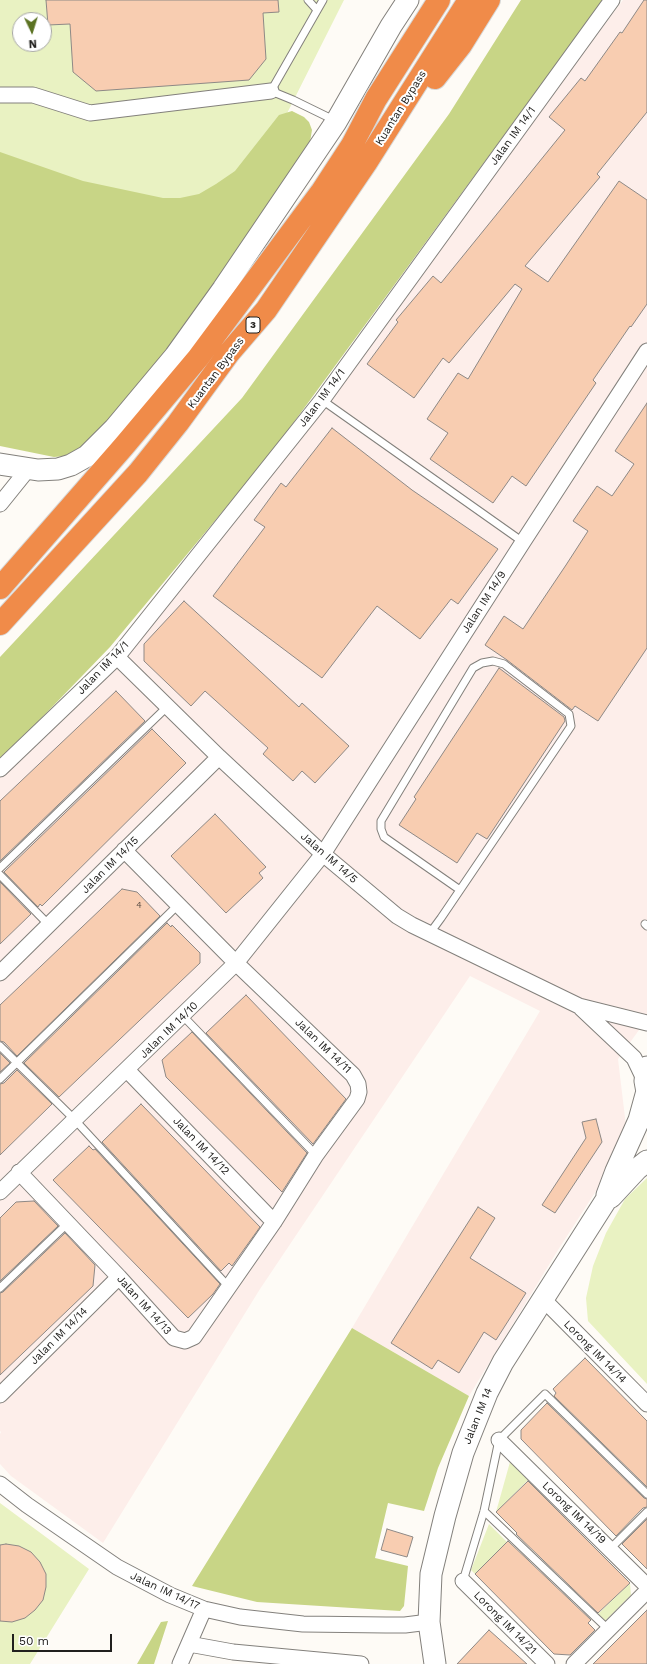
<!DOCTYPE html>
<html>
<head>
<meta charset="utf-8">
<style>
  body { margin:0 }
  #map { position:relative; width:647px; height:1664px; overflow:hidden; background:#fefbf6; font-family:"Work Sans",sans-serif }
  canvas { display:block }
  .north { position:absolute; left:12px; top:12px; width:40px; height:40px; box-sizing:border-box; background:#fff; border:1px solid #a6a6a5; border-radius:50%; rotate:176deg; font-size:11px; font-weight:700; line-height:16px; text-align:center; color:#21201e }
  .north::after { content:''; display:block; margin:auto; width:14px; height:18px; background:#5b7222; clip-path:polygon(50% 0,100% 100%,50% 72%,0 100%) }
  .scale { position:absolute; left:12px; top:1634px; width:100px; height:18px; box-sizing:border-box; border:2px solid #21201e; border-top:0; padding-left:5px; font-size:12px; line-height:14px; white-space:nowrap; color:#21201e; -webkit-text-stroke:3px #fff; paint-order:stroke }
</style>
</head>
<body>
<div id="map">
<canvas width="647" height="1664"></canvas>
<div class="north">N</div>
<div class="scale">50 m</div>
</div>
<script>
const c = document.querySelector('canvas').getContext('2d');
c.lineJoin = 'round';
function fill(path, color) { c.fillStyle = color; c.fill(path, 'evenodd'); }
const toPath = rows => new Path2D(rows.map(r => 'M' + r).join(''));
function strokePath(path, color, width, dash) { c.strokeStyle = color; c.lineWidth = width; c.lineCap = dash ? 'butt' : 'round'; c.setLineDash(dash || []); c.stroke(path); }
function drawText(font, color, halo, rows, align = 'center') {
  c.font = font + ' "Work Sans",sans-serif'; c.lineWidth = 4; c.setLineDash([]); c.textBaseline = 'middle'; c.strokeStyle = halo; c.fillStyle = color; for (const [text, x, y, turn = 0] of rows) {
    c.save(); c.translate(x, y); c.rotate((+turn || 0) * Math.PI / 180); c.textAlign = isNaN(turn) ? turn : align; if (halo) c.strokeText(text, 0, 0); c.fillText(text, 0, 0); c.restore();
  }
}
fill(toPath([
  [623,0,647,0,647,1019,618,1059,626,1126,616,1160,558,1250,469,1396,352,1328,540,1011,470,976,260,1289,103,1543,11,1476,0,1464,0,1434,1,1432,0,1431,0,769,117,657,322,400]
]), '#fdeeea');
fill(toPath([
  [0,0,344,0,251,185,207,214,0,165],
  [20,20,44,20,44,44,20,44],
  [647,1178,647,1384,588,1321,586,1298,593,1266,606,1233,625,1199],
  [510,1462,528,1480,496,1512],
  [0,1503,89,1569,30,1664,0,1664],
  [489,1524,507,1542,475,1574,471,1570],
  [630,1583,631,1595,604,1622,597,1615]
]), '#e9f2c2');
fill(toPath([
  [521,0,603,0,272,452,110,647,0,761,0,657,242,398,449,114],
  [292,111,304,117,309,122,312,130,310,142,177,338,95,438,87,446,66,456,54,457,0,446,0,152,83,181,163,198,180,198,199,194,216,184,235,171,279,115],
  [352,1328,469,1396,438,1468,424,1511,388,1503,375,1558,408,1566,404,1606,400,1611,257,1602,192,1586],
  [168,1621,154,1664,137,1664,161,1622]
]), '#c8d586');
const building = toPath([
  [46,0,278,0,279,12,263,13,266,59,249,80,96,91,73,72,70,24,48,25,46,0],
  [644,0,647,0,647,112,597,174,600,177,525,266,548,282,619,181,647,200,647,304,631,327,630,326,593,380,596,383,526,486,512,476,493,503,430,459,448,433,427,419,458,373,468,379,522,289,515,284,449,363,443,358,414,398,367,364,398,322,396,320,433,276,441,283,565,130,549,117,581,78,585,81,620,32,622,33,644,0],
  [647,403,647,648,598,721,575,706,572,710,507,660,485,645,504,616,523,629,566,565,588,531,573,521,597,486,612,496,634,464,615,451,647,403],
  [332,428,412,490,498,549,458,604,451,599,420,639,377,606,322,678,213,596,265,527,254,520,281,483,286,487,332,428],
  [184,601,299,707,302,703,349,746,315,783,302,771,293,781,263,754,268,748,205,691,191,706,144,661,144,644,184,601],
  [499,668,564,717,565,721,487,839,477,833,457,863,399,825,416,799,414,797,499,668],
  [116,691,145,721,0,861,0,801,116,691],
  [152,729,186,763,42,906,40,904,38,907,4,872,152,729],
  [215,814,266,867,259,873,263,878,226,913,171,856,215,814],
  [0,882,31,914,0,944,0,882],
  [122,889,137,892,160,916,17,1056,4,1042,0,1041,0,1005,122,889],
  [167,923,171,927,172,925,200,953,200,963,59,1097,24,1063,167,923],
  [246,995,346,1099,313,1144,206,1033,246,995],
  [192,1032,307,1153,282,1192,166,1077,162,1060,192,1032],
  [0,1053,10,1063,0,1072,0,1053],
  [17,1070,52,1104,0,1155,0,1084,4,1083,17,1070],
  [141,1104,260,1227,232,1266,229,1263,221,1271,102,1142,141,1104],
  [596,1119,602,1142,555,1213,542,1205,586,1138,582,1122,596,1119],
  [89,1146,93,1150,95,1149,220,1284,213,1294,188,1318,53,1180,89,1146],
  [34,1201,58,1226,0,1281,0,1218,16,1202,34,1201],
  [478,1207,495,1218,470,1258,526,1293,496,1340,484,1332,459,1373,438,1360,432,1369,391,1343,478,1207],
  [65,1233,95,1265,93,1286,0,1375,0,1293,3,1292,65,1233],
  [585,1358,647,1421,647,1487,554,1396,556,1393,553,1389,585,1358],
  [547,1403,644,1498,647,1499,647,1507,643,1508,616,1536,521,1439,521,1430,547,1403],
  [528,1481,630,1583,598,1613,516,1534,517,1533,496,1512,528,1481],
  [647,1519,647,1569,622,1544,647,1519],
  [387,1529,413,1537,407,1557,381,1550,387,1529],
  [508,1541,591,1620,588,1623,595,1630,570,1655,554,1654,475,1574,508,1541],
  [6,1544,19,1546,31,1552,40,1562,46,1574,46,1587,43,1600,35,1610,25,1618,12,1622,0,1621,0,1545,6,1544],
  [647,1610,647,1664,593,1664,647,1610],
  [489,1630,527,1664,457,1664,489,1630]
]);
fill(building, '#f8cdb1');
strokePath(building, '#8e8986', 1);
const lane = toPath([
  [308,0,317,10],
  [323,0,271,91,293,100,334,120],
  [322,400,523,542],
  [0,868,168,706],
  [0,875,49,925],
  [645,924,647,926],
  [430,933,441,918,567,732,571,726,569,714,504,664,493,661,482,663,473,668,381,821,381,829,384,837,460,890],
  [183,1016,316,1155],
  [0,1046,74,1119,228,1286],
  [0,1079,178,905],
  [0,1288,67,1224],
  [484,1511,609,1630],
  [610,1549,647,1512],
  [463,1581,484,1511,499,1440,545,1394,647,1494]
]);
const street = toPath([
  [0,95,33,95,90,113,271,91],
  [0,504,29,468],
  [117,657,219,757,323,854,397,916,412,925,579,1006,647,1023],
  [0,769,117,657,322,400,612,0],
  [0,973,219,757],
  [581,1008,634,1058,645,1081],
  [127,1070,274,1222],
  [19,1172,119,1277,174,1338,185,1341,194,1337,274,1222,316,1155,357,1099,359,1092,358,1084,353,1075,236,963,124,850],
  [0,1192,236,963,323,854,523,542,647,351],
  [543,1299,647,1404],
  [0,1395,119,1277],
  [499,1440,647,1586],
  [0,1484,27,1505,117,1567,170,1595,204,1609,240,1617,303,1624,386,1625,405,1625,429,1622],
  [463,1581,547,1664],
  [189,1644,233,1652,361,1664],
  [180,1664,204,1609],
  [574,1664,647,1591]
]);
const secondary = toPath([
  [0,464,38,470,58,469,71,465,87,456,114,429,175,356,223,289,336,122,391,26,408,0],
  [647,1067,645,1081,647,1092],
  [611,1197,637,1169,647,1161],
  [435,1664,429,1622,431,1574,445,1516,463,1453,487,1393,503,1362,608,1197,607,1195,616,1171,639,1120,647,1091]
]);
const highway = toPath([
  [435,78,461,45,489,0],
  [0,588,124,446,198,358,322,191,352,145,376,99,439,0],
  [0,624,138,473,178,423,229,353,266,310,366,163,469,0]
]);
strokePath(lane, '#83807c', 9);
strokePath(street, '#83807c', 17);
strokePath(secondary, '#83807c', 23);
strokePath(highway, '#d7d7d6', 24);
strokePath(lane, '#fff', 7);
strokePath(street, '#fff', 15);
strokePath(secondary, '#fff', 21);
strokePath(highway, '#f08b49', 22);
drawText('9px', '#574b43', null, [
  ["4",139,905]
]);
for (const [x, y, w] of [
  [253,325,14]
]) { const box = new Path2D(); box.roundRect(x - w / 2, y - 8, w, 16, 3); c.fillStyle = '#fff'; c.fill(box); strokePath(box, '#21201e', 1); }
drawText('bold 10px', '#21201e', null, [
  ["3",253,325]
]);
drawText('11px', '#21201e', '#fff', [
  ["Kuantan Bypass",401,108,-58],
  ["Jalan IM 14/1",513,136,-54],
  ["Kuantan Bypass",216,373,-53],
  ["Jalan IM 14/1",322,398,-53],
  ["Jalan IM 14/9",484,602,-57],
  ["Jalan IM 14/1",103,668,-46],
  ["Jalan IM 14/5",329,858,41],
  ["Jalan IM 14/15",110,865,-45],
  ["Jalan IM 14/10",169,1030,-44],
  ["Jalan IM 14/11",323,1046,44],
  ["Jalan IM 14/12",201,1146,46],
  ["Jalan IM 14/13",144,1305,48],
  ["Jalan IM 14/14",59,1336,-45],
  ["Lorong IM 14/14",595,1352,45],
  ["Jalan IM 14",478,1416,-68],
  ["Lorong IM 14/19",574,1513,44],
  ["Jalan IM 14/17",165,1591,25],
  ["Lorong IM 14/21",505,1623,45]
]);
</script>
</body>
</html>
